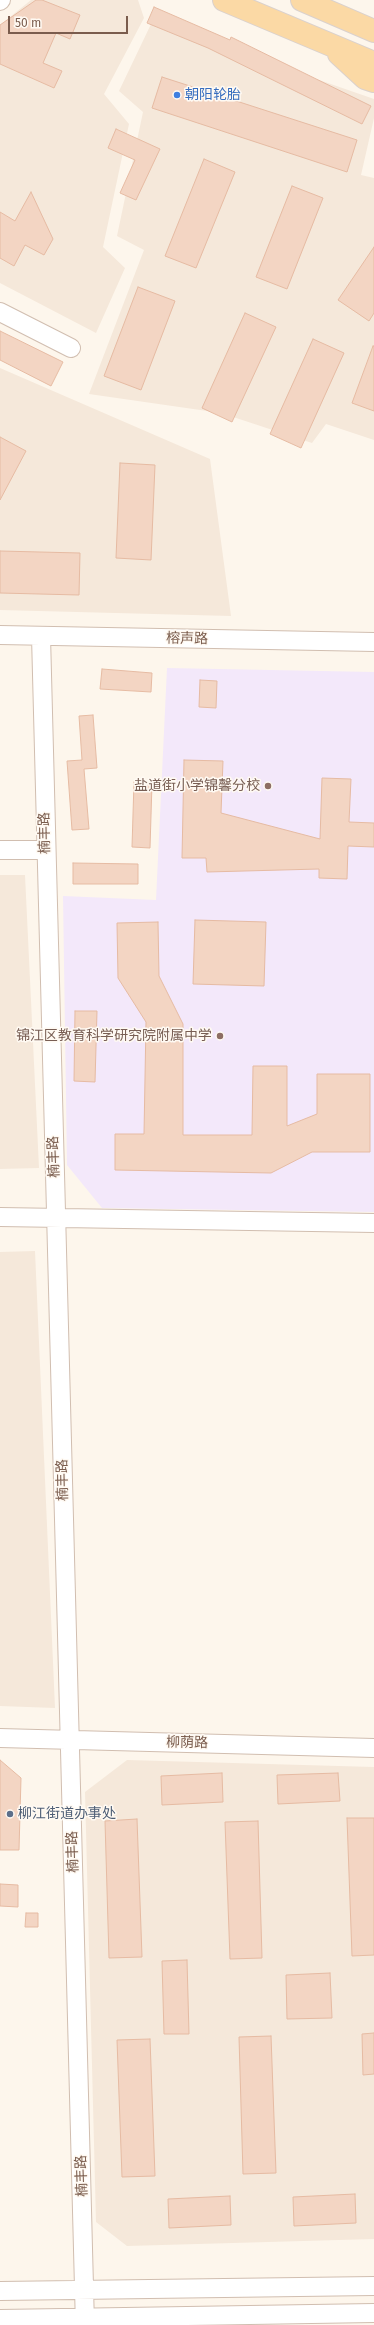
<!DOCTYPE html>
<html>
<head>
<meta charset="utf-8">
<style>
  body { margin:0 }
  #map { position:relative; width:374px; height:2325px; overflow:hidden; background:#fdf6ec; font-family:"Fira Sans",sans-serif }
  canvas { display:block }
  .scale { position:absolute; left:8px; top:16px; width:120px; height:18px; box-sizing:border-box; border:2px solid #7a5c4d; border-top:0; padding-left:5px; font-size:12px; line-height:14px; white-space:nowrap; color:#7a5c4d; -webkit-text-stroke:3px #fffaf3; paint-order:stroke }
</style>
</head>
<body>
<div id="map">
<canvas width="374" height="2325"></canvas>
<div class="scale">50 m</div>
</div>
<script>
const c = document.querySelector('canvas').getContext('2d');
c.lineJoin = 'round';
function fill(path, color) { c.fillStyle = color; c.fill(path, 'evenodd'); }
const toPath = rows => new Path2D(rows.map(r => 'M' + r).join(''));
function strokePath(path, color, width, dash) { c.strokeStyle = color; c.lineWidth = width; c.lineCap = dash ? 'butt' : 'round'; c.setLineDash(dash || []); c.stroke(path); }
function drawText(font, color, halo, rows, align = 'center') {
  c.font = font + ' "Fira Sans","Noto Sans SC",sans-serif'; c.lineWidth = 3; c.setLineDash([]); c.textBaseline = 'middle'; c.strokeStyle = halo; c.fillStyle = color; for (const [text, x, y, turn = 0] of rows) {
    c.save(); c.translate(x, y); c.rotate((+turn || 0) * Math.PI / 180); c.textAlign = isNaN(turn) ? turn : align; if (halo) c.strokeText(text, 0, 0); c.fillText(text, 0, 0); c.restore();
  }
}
fill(toPath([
  [31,0,138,0,144,18,104,94,129,124,103,247,125,268,96,333,0,283,0,25],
  [152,22,374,99,374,118,361,175,374,178,374,440,326,424,312,443,221,413,89,394,144,250,117,236,143,112,119,91],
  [0,368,210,459,231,616,0,610],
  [0,875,25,875,39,1168,0,1169],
  [35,1251,55,1708,0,1706,0,1252],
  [127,1760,374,1767,374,2239,127,2246,96,2222,85,1792]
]), '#f5e8da');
fill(toPath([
  [167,668,374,672,374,1212,102,1208,67,1165,63,896,156,900]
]), '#f3e8fa');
const building = toPath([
  [36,0,42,0,80,15,70,39,56,33,43,63,62,71,54,88,0,64,0,25,36,0],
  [154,7,230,40,231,37,371,106,362,124,208,48,147,23,154,7],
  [162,77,357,140,347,172,152,108,162,77],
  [116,129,160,149,136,200,120,193,135,160,108,148,116,129],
  [204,159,235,172,196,268,165,256,204,159],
  [292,186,323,198,287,289,256,277,292,186],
  [31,192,53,239,44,255,25,245,14,266,0,258,0,212,15,221,31,192],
  [374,247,374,313,369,321,338,300,374,247],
  [138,287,175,301,141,390,104,376,138,287],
  [245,313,276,327,232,422,202,408,245,313],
  [0,331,63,362,51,386,0,360,0,331],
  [313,339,344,353,301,448,270,434,313,339],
  [373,346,374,346,374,411,352,403,373,346],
  [0,437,26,451,0,500,0,437],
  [120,463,155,465,151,560,116,558,120,463],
  [0,551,80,553,79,595,0,593,0,551],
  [102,669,152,673,151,692,100,689,102,669],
  [200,680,217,681,216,708,199,707,200,680],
  [93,715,97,768,84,769,89,829,72,830,67,761,82,760,79,716,93,715],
  [184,760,223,761,221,813,320,839,322,778,351,779,349,822,374,823,374,847,348,846,347,879,319,878,319,869,207,872,206,858,182,858,184,760],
  [134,782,152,783,150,848,132,847,134,782],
  [73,863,138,864,138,884,73,884,73,863],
  [195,920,266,922,264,986,193,984,195,920],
  [158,922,159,976,183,1024,183,1135,252,1135,253,1066,287,1066,287,1126,317,1114,317,1074,370,1074,370,1152,312,1152,271,1173,115,1170,115,1134,144,1134,146,1022,118,978,117,923,158,922],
  [75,1011,97,1011,95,1082,74,1081,75,1011],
  [0,1760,21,1778,19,1850,0,1850,0,1760],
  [222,1773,223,1802,162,1805,161,1776,222,1773],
  [338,1773,340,1801,278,1804,277,1775,338,1773],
  [347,1818,374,1818,374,1955,352,1956,347,1818],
  [137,1819,142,1957,109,1958,105,1821,137,1819],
  [258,1821,262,1958,230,1959,225,1822,258,1821],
  [0,1884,18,1885,18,1907,0,1906,0,1884],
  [26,1913,38,1913,38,1927,25,1927,26,1913],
  [187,1960,189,2034,164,2034,162,1961,187,1960],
  [330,1973,332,2018,287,2019,286,1975,330,1973],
  [374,2033,374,2074,363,2075,362,2034,374,2033],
  [271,2036,276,2173,243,2174,239,2037,271,2036],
  [150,2039,155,2176,122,2177,117,2040,150,2039],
  [355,2194,356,2223,294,2226,293,2197,355,2194],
  [230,2196,231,2225,169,2228,168,2199,230,2196]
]);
fill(building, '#f3d5c3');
strokePath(building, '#e6bba3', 1);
const minor = toPath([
  [0,1,1,0],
  [0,312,71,348],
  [0,635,374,642],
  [41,636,85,2325],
  [0,850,45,850],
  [0,1217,374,1223],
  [0,1738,374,1748],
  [0,2291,374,2286],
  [0,2319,374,2313]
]);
const major = toPath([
  [224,0,374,63],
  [302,0,374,31],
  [339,54,365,78,374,81]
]);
strokePath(minor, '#d1beb0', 20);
strokePath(major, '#dad1cd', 24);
strokePath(minor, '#fff', 18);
strokePath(major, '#fbd9a5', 22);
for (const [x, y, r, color] of [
  [177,95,4,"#3f7fe0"],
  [268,786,4,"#8d6e63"],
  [220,1036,4,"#8d6e63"],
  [10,1814,4,"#5c6f8a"]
]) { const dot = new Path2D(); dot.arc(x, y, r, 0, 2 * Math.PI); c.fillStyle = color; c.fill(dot); strokePath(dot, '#fffaf3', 1.5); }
drawText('14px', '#366cbe', '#fffaf3', [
  ["朝阳轮胎",185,95]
], 'left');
drawText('14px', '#7a5c4d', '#fffaf3', [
  ["榕声路",187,639,1],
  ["楠丰路",45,833,-91],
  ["楠丰路",54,1157,-92],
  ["楠丰路",63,1480,-91],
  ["柳荫路",187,1743,1],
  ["楠丰路",73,1852,-92],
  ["楠丰路",82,2176,-92]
]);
drawText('14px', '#785e54', '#fffaf3', [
  ["盐道街小学锦馨分校",260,786],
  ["锦江区教育科学研究院附属中学",212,1036]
], 'right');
drawText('14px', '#4e5e75', '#fffaf3', [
  ["柳江街道办事处",18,1814]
], 'left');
</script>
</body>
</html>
